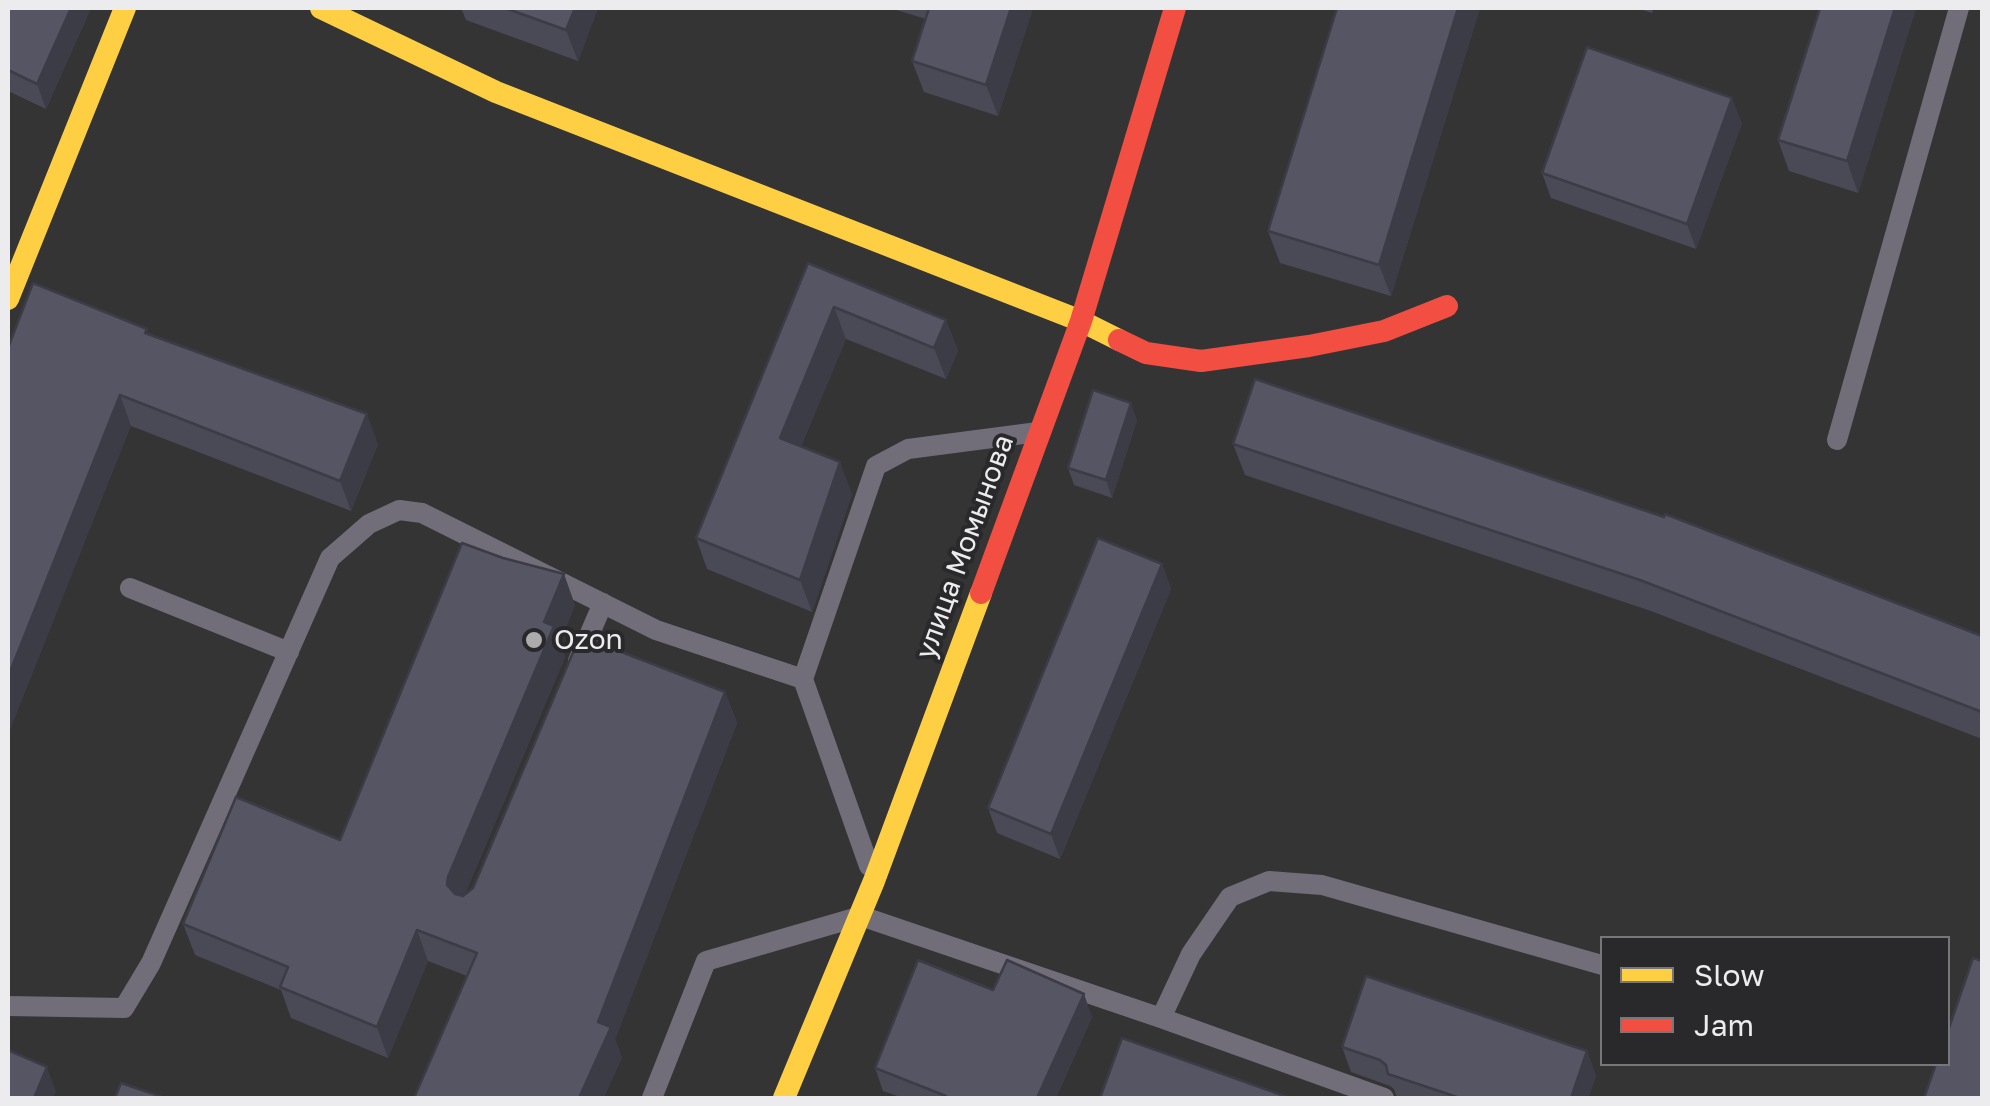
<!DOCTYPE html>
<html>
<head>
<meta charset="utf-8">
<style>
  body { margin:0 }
  #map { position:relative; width:1990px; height:1106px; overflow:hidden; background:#343435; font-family:"Golos Text",sans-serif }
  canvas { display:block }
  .frame { position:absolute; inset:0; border:10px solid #ececee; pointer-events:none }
  .legend { position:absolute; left:1600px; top:936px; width:350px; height:130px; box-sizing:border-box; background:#29292c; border:2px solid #77777a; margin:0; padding:12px 18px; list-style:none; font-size:30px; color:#ececee }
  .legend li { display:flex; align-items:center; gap:20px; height:50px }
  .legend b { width:50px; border:2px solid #77777a }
</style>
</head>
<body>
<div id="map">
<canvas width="1990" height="1106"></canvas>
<div class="frame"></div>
<ul class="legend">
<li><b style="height:12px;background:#ffcf43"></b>Slow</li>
<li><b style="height:12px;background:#f24e42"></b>Jam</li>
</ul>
</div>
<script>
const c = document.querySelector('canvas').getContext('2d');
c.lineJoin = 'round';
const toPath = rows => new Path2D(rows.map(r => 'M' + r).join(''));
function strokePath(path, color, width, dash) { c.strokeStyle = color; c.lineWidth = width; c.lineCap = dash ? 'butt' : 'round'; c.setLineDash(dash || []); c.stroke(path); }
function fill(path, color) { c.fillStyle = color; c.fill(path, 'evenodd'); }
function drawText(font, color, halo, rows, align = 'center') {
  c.font = font + ' "Golos Text",sans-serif'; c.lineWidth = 8; c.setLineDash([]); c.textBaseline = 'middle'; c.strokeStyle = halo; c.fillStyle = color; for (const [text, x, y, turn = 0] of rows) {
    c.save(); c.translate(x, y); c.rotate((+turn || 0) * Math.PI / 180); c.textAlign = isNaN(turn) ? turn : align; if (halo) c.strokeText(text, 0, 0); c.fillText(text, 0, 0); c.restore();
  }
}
strokePath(toPath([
  [1837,440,1959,8],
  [130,588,289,652],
  [578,661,603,603],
  [869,866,803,679,876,466,908,449,1038,432],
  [8,1006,124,1008,151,963,330,558,369,524,399,510,422,513,656,630,803,679],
  [1161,1018,1191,954,1230,897,1269,881,1322,885,1602,965],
  [652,1098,706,961,861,916,1161,1018,1384,1098]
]), '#716e79', 20);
strokePath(toPath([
  [321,8,496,92,1081,321,1119,340],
  [8,299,125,8],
  [784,1098,874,881,981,593]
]), '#ffcf43', 22);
strokePath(toPath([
  [1119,340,1146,353,1201,361,1309,346,1384,331,1447,306],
  [981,593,1081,321,1175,8]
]), '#f24e42', 22);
fill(toPath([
  [8,8,91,8,46,109,8,91],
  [461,8,598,8,578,61,466,20],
  [890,8,1033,8,998,116,924,92,912,61,926,19],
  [1337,8,1480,8,1391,296,1280,263,1268,231],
  [1636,8,1654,8,1652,13],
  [1820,8,1916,8,1858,193,1789,171,1778,140],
  [1742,123,1696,249,1551,198,1542,173],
  [808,263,946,320,958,351,946,379,846,339,801,446,852,494,812,612,707,569,696,538],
  [149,335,378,444,351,511,131,426,8,348],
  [1137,420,1112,498,1074,485,1068,468],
  [1233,444,1982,636,1982,739,1651,611,1245,475],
  [1162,564,1171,589,1060,859,997,833,988,808],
  [575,605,560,642,565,657,465,894,725,692,737,723,615,1039,622,1058,467,976,428,961,388,1058,291,1018,281,990,195,955,183,924,340,840],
  [993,990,1092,1017,1056,1098,903,1098,883,1091,875,1068],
  [1342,1047,1587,1051,1596,1076,1588,1098,1397,1098,1394,1089,1390,1086,1351,1072]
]), '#4a4956');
fill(toPath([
  [71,8,91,8,46,109,37,84],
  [575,8,598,8,578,61,566,30],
  [1011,8,1033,8,998,116,986,85],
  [1458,8,1480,8,1391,296,1379,265],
  [1895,8,1916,8,1858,193,1847,161],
  [1732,98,1742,123,1696,249,1687,224],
  [834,307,846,339,792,469,780,438],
  [946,320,958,351,946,379,934,348],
  [120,395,131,426,8,735,8,677],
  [1131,403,1137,420,1112,498,1106,480],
  [367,414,378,444,351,511,340,481],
  [840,462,852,494,812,612,800,580],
  [1162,564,1171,589,1060,859,1051,834],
  [564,574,575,605,560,642,565,657,459,908,447,885,448,877,544,622],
  [725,692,737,723,615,1039,622,1058,604,1098,579,1098,598,1022],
  [417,930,428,961,388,1058,377,1027],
  [1084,994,1092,1017,1056,1098,1037,1098],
  [1587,1051,1596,1076,1588,1098,1571,1098],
  [47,1067,56,1092,53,1098,34,1098]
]), '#3c3c46');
const building = toPath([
  [8,8,71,8,37,84,8,70,8,8],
  [505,8,575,8,566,30,505,8],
  [929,8,1011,8,986,85,912,61,929,8],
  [1337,8,1458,8,1379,265,1268,231,1337,8],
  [1820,8,1895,8,1847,161,1778,140,1820,8],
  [1587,47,1732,98,1687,224,1542,173,1587,47],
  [808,263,946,320,934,348,834,307,780,438,840,462,800,580,696,538,808,263],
  [33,283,147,329,145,333,367,414,340,481,120,395,8,677,8,348,33,283],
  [1255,379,1664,517,1665,514,1982,636,1982,712,1640,580,1233,444,1255,379],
  [1093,390,1131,403,1106,480,1068,468,1093,390],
  [1098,538,1162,564,1051,834,988,808,1098,538],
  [462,543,503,558,564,574,544,622,554,626,448,877,447,885,455,894,463,896,473,888,580,636,725,692,598,1022,611,1027,579,1098,414,1098,477,953,417,930,377,1027,280,987,288,967,183,924,236,797,340,840,462,543],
  [1973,958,1982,961,1982,1098,1924,1098,1936,1064,1948,1064,1948,1031,1973,958],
  [918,960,993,990,1007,960,1084,994,1037,1098,945,1098,946,1096,875,1068,918,960],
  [1366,976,1587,1051,1571,1098,1460,1098,1388,1074,1386,1065,1380,1060,1342,1047,1366,976],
  [1122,1038,1290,1098,1100,1098,1122,1038],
  [8,1050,47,1067,34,1098,8,1098,8,1050],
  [121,1083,165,1098,115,1098,121,1083]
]);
fill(building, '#565564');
strokePath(building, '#3c3c46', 2.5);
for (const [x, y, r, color] of [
  [534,640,10,"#acacad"]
]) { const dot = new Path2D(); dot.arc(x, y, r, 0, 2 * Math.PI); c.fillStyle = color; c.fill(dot); strokePath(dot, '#29292c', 4); }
drawText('28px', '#ececee', '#29292c', [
  ["улица Момынова",965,547,-70]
]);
drawText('28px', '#ececee', '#29292c', [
  ["Ozon",554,640]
], 'left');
</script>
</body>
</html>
